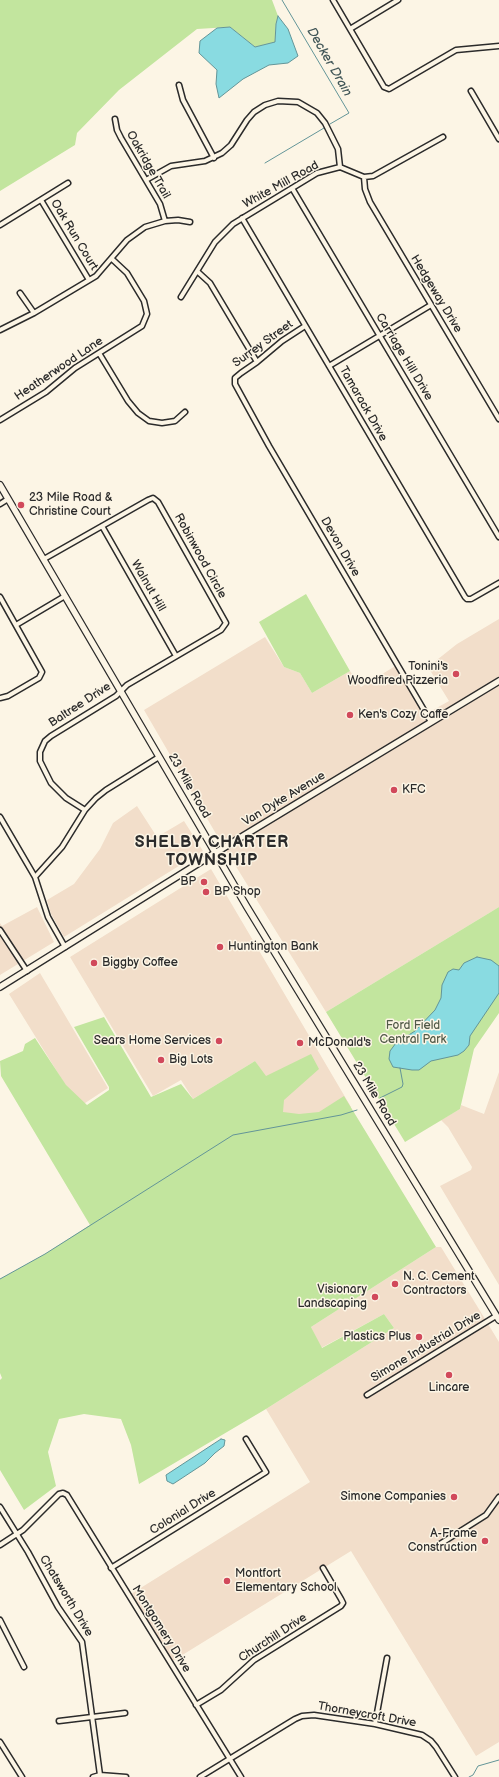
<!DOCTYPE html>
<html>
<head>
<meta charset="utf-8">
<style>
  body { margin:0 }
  canvas { display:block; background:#fcf5e5 }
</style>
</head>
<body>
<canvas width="499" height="1777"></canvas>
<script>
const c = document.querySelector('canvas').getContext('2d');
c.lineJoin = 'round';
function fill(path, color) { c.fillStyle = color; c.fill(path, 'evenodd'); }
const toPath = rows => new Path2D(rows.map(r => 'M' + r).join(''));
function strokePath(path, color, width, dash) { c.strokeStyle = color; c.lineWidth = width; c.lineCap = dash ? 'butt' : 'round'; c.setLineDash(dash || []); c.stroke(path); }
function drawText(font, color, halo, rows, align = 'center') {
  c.font = font + ' "Balsamiq Sans",sans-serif'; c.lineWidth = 3; c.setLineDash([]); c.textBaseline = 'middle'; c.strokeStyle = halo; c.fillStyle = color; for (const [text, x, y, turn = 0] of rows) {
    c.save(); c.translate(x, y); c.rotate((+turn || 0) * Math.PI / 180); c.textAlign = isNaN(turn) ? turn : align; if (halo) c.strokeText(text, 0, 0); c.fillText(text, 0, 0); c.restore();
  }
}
fill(toPath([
  [499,619,499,907,326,1012,219,839,144,710,265,637,284,667,300,673,312,693,350,671,361,687,397,665,426,714,449,701,428,667,457,644],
  [137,806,157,837,184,821,203,851,64,937,51,914,47,900,74,884,100,849,113,823],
  [211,869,351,1107,281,1121,266,1080,255,1061,193,1099,181,1080,153,1096,70,957],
  [37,907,54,942,0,975,0,923,2,926],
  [40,973,108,1088,79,1107,9,994],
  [499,1072,499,1285,440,1186,471,1170,472,1167,448,1127,441,1120,460,1109,461,1105,484,1114],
  [436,1247,441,1247,499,1342,499,1742,476,1756,351,1551,171,1662,131,1594,310,1482,266,1409,394,1328,384,1314,321,1348,311,1327]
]), '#f2deca');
fill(toPath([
  [0,0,272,0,278,16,276,24,275,42,255,47,230,27,197,29,119,90,77,133,75,145,0,191],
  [306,594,350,671,312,693,300,673,284,667,259,622],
  [499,907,499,1013,474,1049,460,1109,405,1142,326,1012],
  [104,1017,151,1097,181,1084,193,1099,255,1061,266,1076,311,1054,319,1069,284,1100,283,1112,299,1114,319,1112,344,1096,436,1247,311,1327,322,1348,384,1314,394,1328,266,1409,139,1484,131,1445,121,1419,84,1414,59,1419,48,1452,56,1486,24,1510,0,1470,0,1380,2,1378,0,1373,0,1279,45,1254,90,1225,1,1076,0,1061,23,1051,25,1044,35,1038,66,1085,87,1105,109,1090,109,1087,74,1027]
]), '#c2e59e');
const water = toPath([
  [278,16,288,29,298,56,288,63,269,65,243,79,219,98,216,84,217,70,199,53,200,41,217,28,230,27,255,47,275,42,276,24,278,16],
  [477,957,491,960,499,966,499,993,470,1036,469,1045,464,1051,458,1055,431,1061,419,1070,412,1070,393,1067,389,1059,390,1051,396,1043,415,1031,435,1010,441,998,442,985,448,972,453,969,459,970,464,963,477,957],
  [221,1439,225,1440,224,1446,215,1453,205,1463,173,1484,167,1481,166,1475,221,1439]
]);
fill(water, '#89dbe1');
strokePath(water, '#639598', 1);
strokePath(toPath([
  [282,0,349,113,330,124],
  [265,163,324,128],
  [380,1098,402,1087,403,1084,400,1068],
  [0,1279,45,1254,233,1135,341,1115,357,1110],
  [469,1777,473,1775,478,1766,499,1760]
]), '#639598', 1);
const street = toPath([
  [333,0,384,87,389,89,456,50,499,46],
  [350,29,398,0],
  [179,85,183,100,214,158],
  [471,91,499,139],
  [115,119,117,130,121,138,160,204,165,221],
  [364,177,365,189,370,202,499,419],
  [146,180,171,166,205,161,222,153,231,145,247,120,254,112,265,105,278,101,298,102,317,113,325,123,338,149,340,167],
  [292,188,499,537],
  [41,200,89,280],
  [242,218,465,597,467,599,471,599,499,583],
  [0,225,68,183],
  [198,272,210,283,257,362],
  [20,293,34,313],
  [181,297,215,242,233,224,317,173,340,167,364,177,373,176,443,137],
  [305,326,282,341,257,362,241,373,235,378,235,384,269,446,431,722],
  [0,330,34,313,96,276,127,240,145,227,165,221,178,220,190,222],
  [99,353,128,401,138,413,149,421,162,423,175,421,185,412],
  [329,366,431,305],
  [0,420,46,392,75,368,142,326,147,314,144,301,127,273,112,259],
  [0,504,8,499],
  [102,526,176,656],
  [44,559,148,500,153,498,158,502,226,623,221,630,127,685,116,696,51,736,45,741,40,752,40,761,51,783,66,798,85,810],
  [0,597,42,672,39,678,8,696,0,698],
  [16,625,65,596],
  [0,817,35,877,48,917,65,947],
  [35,877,62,847,85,810,96,798,106,790,159,757],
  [0,930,27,971],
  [367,1395,496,1316],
  [0,1507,28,1552,58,1607,82,1642,100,1775],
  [440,1544,486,1515,499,1497],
  [0,1545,23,1530,59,1494,63,1493,67,1495,241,1777],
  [111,1568,266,1472,246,1439],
  [0,1620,24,1667],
  [196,1705,221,1690,254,1660,341,1606,343,1603,341,1599,323,1568],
  [59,1721,125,1713],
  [375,1724,387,1658],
  [0,1742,22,1777],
  [93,1777,100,1775,126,1777],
  [200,1777,295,1719,302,1716,314,1715,375,1724,422,1735,431,1741,436,1747,455,1777]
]);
const secondary = toPath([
  [0,485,247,907,499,1320],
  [0,987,215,853,499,681]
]);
strokePath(street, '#2b2b2b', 7);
strokePath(secondary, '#2b2b2b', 8);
strokePath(street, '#fcf5e5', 4);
strokePath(secondary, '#fcf5e5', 5.5);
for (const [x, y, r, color] of [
  [21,505,4,"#d1495b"],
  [456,674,4,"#d1495b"],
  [350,715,4,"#d1495b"],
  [394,790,4,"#d1495b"],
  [204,882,4,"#d1495b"],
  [206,892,4,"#d1495b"],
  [220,947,4,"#d1495b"],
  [94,963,4,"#d1495b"],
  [219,1041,4,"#d1495b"],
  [300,1043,4,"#d1495b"],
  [161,1060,4,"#d1495b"],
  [395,1284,4,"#d1495b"],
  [375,1297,4,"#d1495b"],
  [419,1337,4,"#d1495b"],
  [449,1375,4,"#d1495b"],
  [454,1497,4,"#d1495b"],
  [485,1541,4,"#d1495b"],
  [227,1581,4,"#d1495b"]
]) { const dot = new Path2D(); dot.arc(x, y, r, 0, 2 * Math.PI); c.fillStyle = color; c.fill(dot); strokePath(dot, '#fcf5e5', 1.5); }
drawText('12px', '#2b2b2b', '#fcf5e5', [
  ["Oakridge Trail",148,165,60],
  ["White Mill Road",281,185,-29],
  ["Oak Run Court",74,235,59],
  ["Hedgeway Drive",436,294,59],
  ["Surrey Street",263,344,-36],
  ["Carriage Hill Drive",404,357,59],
  ["Heatherwood Lane",59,369,-34],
  ["Tamarack Drive",363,404,60],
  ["Devon Drive",340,547,60],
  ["Robinwood Circle",200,556,61],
  ["Walnut Hill",148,586,60],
  ["Baltree Drive",80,705,-33],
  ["23 Mile Road",189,786,60],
  ["Van Dyke Avenue",284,799,-31],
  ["23 Mile Road",374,1094,59],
  ["Simone Industrial Drive",426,1347,-31],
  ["Colonial Drive",183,1512,-32],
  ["Chatsworth Drive",66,1596,59],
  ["Montgomery Drive",161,1629,58],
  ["Churchill Drive",273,1638,-33],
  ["Thorneycroft Drive",367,1715,10]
]);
drawText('12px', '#2b2b2b', '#fcf5e5', [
  ["23 Mile Road &",29,498],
  ["Christine Court",29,512],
  ["Tonini's",448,667,"right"],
  ["Woodfired Pizzeria",448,681,"right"],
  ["Ken's Cozy Caffe",358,715],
  ["KFC",402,790],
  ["BP",196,882,"right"],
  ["BP Shop",214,892],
  ["Huntington Bank",228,947],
  ["Biggby Coffee",102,963],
  ["Sears Home Services",211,1041,"right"],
  ["McDonald's",308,1043],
  ["Big Lots",169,1060],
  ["N. C. Cement",403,1277],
  ["Contractors",403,1291],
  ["Visionary",367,1290,"right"],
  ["Landscaping",367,1304,"right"],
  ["Plastics Plus",411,1337,"right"],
  ["Lincare",449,1388,"center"],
  ["Simone Companies",446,1497,"right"],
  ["A-Frame",477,1534,"right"],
  ["Construction",477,1548,"right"],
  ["Montfort",235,1574],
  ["Elementary School",235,1588]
], 'left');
drawText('12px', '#515a48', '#fcf5e5', [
  ["Ford Field",413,1026],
  ["Central Park",413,1040]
]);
drawText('italic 13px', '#425758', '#fcf5e5', [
  ["Decker Drain",329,62,60]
]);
c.letterSpacing = '1px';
drawText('bold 16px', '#2b2b2b', '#fcf5e5', [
  ["SHELBY CHARTER",212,843],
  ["TOWNSHIP",212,861]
]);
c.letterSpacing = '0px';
</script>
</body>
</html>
